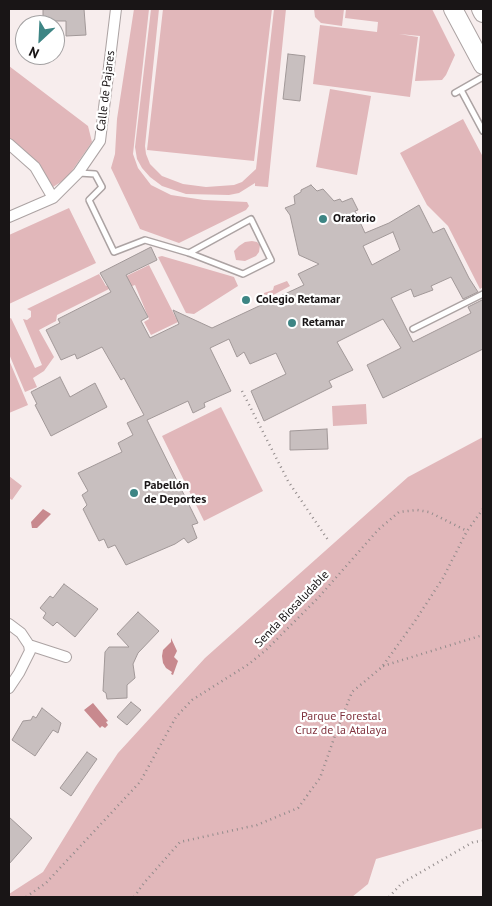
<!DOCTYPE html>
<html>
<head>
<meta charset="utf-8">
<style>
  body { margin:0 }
  #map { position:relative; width:492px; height:906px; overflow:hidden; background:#f7eded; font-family:"PT Sans",sans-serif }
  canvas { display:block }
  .frame { position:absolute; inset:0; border:10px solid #191516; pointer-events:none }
  .north { position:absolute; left:15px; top:15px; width:50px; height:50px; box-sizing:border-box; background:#fff; border:1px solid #a3a1a2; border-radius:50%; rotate:205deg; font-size:14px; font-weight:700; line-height:20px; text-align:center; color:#191516 }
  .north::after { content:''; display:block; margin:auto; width:18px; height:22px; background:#3d8584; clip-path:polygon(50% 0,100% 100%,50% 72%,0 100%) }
</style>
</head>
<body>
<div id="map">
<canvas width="492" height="906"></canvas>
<div class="frame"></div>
<div class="north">N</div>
</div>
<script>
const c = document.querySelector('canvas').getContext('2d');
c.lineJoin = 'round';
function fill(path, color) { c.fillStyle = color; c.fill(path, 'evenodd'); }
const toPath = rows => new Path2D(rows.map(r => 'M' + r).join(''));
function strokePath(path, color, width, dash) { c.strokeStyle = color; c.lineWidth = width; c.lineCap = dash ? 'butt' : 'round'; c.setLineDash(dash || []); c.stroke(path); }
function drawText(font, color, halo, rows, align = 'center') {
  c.font = font + ' "PT Sans",sans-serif'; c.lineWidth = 4.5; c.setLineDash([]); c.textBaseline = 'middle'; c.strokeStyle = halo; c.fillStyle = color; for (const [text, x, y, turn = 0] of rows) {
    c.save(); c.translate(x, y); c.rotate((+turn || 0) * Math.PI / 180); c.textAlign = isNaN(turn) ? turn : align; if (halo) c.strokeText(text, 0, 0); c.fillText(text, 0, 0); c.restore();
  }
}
fill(toPath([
  [134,9,149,9,133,154,138,168,151,185,171,195,204,200,247,202,249,206,246,210,179,243,140,229,111,168,115,154,117,119],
  [151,9,159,9,145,146,146,154,150,164,162,176,183,184,206,187,234,185,242,182,256,169,274,9,286,9,268,187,255,186,255,183,239,193,229,195,186,194,162,186,150,177,142,168,137,159,135,147],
  [163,9,272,9,254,161,147,150],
  [314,9,344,9,342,26,321,23,315,17],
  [346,9,432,9,455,55,446,75,442,80,415,81,420,36,399,34,418,37,410,97,313,84,320,25,377,32,378,22,345,18],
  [9,66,88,126,92,142,67,178,53,187,35,163,9,139],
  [330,89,371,96,357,175,316,167],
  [463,119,483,157,483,287,480,289,448,226,427,205,400,153],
  [69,208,96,263,9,304,9,235],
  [252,241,257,242,260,245,259,252,256,256,245,261,236,260,234,251,239,246,245,242],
  [162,256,234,277,238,286,194,314,186,313,158,257],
  [149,265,178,322,151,335,144,322,149,319,135,285,118,291,115,286,57,315,56,321,39,330,54,357,44,371,33,378,37,387,25,392,9,354,9,319,11,318,35,368,42,365,23,319,27,320,31,317,31,311,27,309,99,274,106,286],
  [287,281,290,286,264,300,262,297,264,293,273,290,274,286],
  [9,360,28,405,9,413],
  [366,404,367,424,333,426,332,406],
  [221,407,263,491,204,521,162,436],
  [483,437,483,828,376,859,368,884,352,897,9,897,9,894,43,872,96,786,118,753,205,658,408,477],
  [9,476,22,486,12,500,9,498]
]), '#e1b7ba');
fill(toPath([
  [43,509,51,514,37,528,32,528,31,522],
  [171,638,177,651,174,657,178,661,173,675,171,674,172,672,166,668,163,663,162,656,163,650,171,642],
  [93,703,108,721,106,722,108,725,105,728,102,726,100,728,84,710]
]), '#c8898e');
const building = toPath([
  [43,9,84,9,86,35,66,36,66,21,43,21,43,9],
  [288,54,305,56,300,101,283,99,288,54],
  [311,185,317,191,323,189,334,201,340,199,342,202,352,198,358,210,355,211,365,233,389,223,419,205,433,233,444,228,469,278,478,292,463,299,451,277,431,286,433,290,414,297,411,289,391,298,413,342,471,313,468,307,482,300,483,302,483,349,383,398,367,365,401,348,383,319,337,342,353,370,329,381,332,387,264,421,251,391,286,374,276,353,250,364,244,352,237,357,229,339,210,348,231,391,204,403,205,407,193,413,188,401,147,420,198,523,192,525,197,538,188,543,184,538,175,544,126,565,115,545,108,548,104,539,99,541,83,509,87,505,82,495,88,491,78,473,122,452,118,443,133,435,127,423,144,415,124,378,121,380,102,347,77,359,75,354,61,360,46,330,60,323,58,319,111,292,100,273,151,247,157,260,126,275,148,317,141,321,150,338,179,324,173,310,212,328,304,285,298,274,319,264,299,255,290,215,285,208,295,204,294,196,301,192,301,190,311,185],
  [393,232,400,250,372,265,363,246,393,232],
  [60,377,70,397,95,383,107,407,51,436,35,405,37,404,31,392,60,377],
  [327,429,328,449,290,450,290,431,327,429],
  [64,584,98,609,75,637,57,622,53,626,43,618,46,613,40,608,50,596,53,598,64,584],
  [138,612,159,631,138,653,133,664,135,678,127,685,127,698,107,699,106,693,103,691,105,652,109,647,129,647,117,634,138,612],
  [131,702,141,710,127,725,117,717,131,702],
  [42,708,61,723,58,733,53,730,35,756,12,740,23,721,31,720,33,716,36,718,42,708],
  [87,752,97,759,71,796,60,788,87,752],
  [9,817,32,838,9,864,9,817]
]);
fill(building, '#c8bfbf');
strokePath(building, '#a19898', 1);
const service = toPath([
  [461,90,483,131],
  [455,93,483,77],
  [79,173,95,174,102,187,89,200,114,252,145,240,189,253,243,274,271,260,251,219,189,253],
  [413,329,483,294]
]);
const minor = toPath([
  [9,144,35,167,53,198],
  [9,217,53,198,78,173,100,141,116,9],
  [9,624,21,633,29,645,30,651,19,673,9,688],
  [29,645,66,657]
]);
const trunk = toPath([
  [453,9,483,65],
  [481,9,483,13]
]);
strokePath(service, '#aca3a3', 8);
strokePath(minor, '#aca3a3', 12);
strokePath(trunk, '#aca3a3', 20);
strokePath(toPath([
  [242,391,288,481,328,540],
  [383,666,483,635],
  [26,897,46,883,140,782,176,717,192,700,249,664,267,649,318,598,378,530,399,512,417,510,429,512,467,531],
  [134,897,144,883,180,842,257,825,298,808,320,778,337,730,352,692,382,667,415,621,443,578,467,531,483,509],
  [389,897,402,883,473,842,483,841]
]), '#928b8b', 2.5, [1, 4]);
strokePath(service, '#fff', 5);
strokePath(minor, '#fff', 10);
strokePath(trunk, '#fff', 18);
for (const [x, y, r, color] of [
  [323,219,5,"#3d8584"],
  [246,300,5,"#3d8584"],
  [292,323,5,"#3d8584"],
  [134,493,5,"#3d8584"]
]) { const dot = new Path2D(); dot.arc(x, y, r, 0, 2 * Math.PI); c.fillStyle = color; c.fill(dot); strokePath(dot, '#fff', 2); }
drawText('12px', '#191516', '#fff', [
  ["Calle de Pajares",106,91,-83],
  ["Senda Biosaludable",292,609,-46]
]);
drawText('bold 12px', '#191516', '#fff', [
  ["Oratorio",333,219],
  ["Colegio Retamar",256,300],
  ["Retamar",302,323],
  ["Pabellón",144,486],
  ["de Deportes",144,500]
], 'left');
drawText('12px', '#81343f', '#fff', [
  ["Parque Forestal",341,717],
  ["Cruz de la Atalaya",341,731]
]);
</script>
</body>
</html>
